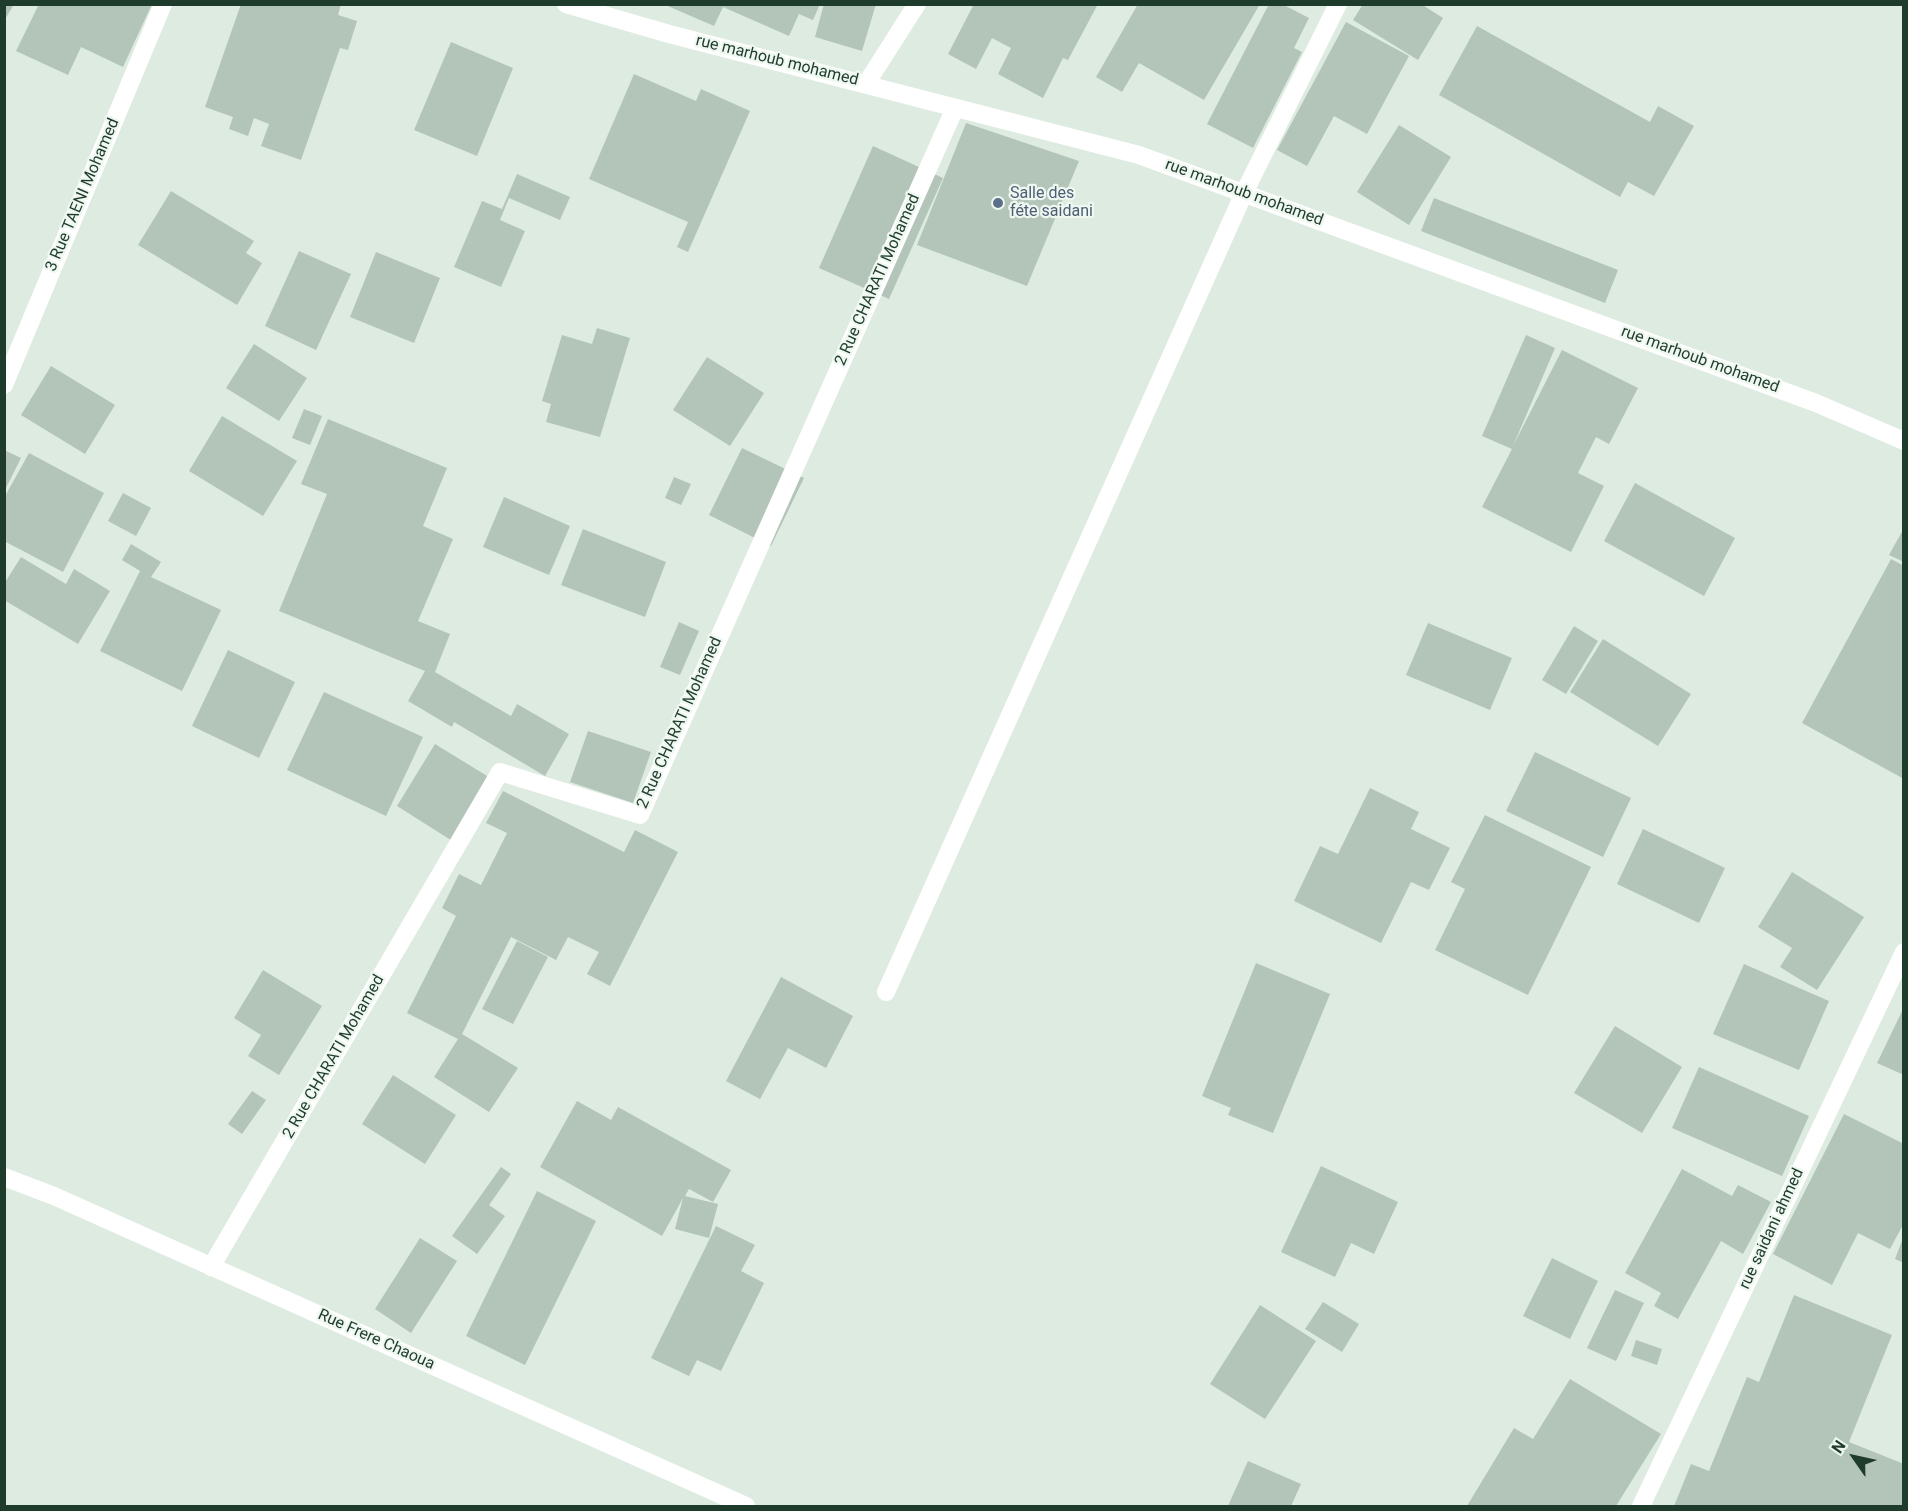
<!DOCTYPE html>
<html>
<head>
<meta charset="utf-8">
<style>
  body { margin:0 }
  #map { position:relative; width:1908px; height:1511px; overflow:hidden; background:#ddebe1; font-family:Roboto,sans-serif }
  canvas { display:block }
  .frame { position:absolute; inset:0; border:6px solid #1e3b2b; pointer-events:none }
  .north { position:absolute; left:1824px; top:1427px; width:60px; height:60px; -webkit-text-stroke:4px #eef7f0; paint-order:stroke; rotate:304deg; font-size:16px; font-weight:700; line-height:24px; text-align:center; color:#1e3b2b }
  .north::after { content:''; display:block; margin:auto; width:21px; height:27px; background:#1e3b2b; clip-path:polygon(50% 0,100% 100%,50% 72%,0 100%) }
</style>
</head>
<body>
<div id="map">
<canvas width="1908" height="1511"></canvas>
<div class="frame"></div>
<div class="north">N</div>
</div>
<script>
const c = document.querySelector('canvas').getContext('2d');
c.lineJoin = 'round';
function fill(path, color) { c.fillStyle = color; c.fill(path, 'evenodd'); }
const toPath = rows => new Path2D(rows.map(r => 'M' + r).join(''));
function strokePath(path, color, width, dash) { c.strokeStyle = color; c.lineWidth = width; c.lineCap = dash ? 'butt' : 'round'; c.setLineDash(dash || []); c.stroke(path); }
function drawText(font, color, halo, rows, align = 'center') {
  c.font = font + ' Roboto,sans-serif'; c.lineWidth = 4.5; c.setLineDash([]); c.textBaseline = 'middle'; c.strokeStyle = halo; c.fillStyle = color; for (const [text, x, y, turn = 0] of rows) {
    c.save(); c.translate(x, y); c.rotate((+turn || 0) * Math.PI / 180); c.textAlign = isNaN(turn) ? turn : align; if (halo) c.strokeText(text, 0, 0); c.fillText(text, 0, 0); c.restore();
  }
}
fill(toPath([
  [4,4,13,6,4,21],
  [39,4,152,4,123,67,81,47,68,75,16,51],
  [241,4,341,4,338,15,357,21,348,50,340,48,301,160,261,146,269,124,254,118,248,136,229,129,233,117,205,107],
  [663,4,820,4,813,20,799,14,789,36,723,7,714,26],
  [824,4,876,4,862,51,815,37],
  [974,4,1098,4,1068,60,1063,58,1043,98,998,74,1011,48,992,38,976,69,948,54],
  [1138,4,1260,4,1204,100,1139,63,1122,92,1096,77],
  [1269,4,1282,4,1309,18,1294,48,1302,52,1253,148,1207,124],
  [1363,4,1421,4,1443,18,1418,60,1353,20],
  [1346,22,1409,56,1367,134,1334,116,1307,166,1277,150],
  [1477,26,1650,122,1658,106,1694,126,1654,196,1628,182,1620,197,1439,95],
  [451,42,513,68,477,156,414,130],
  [634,74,696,101,701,89,750,111,688,252,677,247,688,222,589,179],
  [966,123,1079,161,1027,286,917,245],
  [1399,125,1451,157,1409,225,1357,192],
  [873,146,943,178,889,299,819,268],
  [517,174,570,197,560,220,509,198,500,220,525,231,501,287,454,267,482,201,502,209],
  [171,191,254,241,246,253,262,263,237,305,138,245],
  [1434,198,1618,270,1605,303,1421,231],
  [299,251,351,274,316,350,265,326],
  [376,252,440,278,414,343,350,317],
  [597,328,630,338,600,437,546,422,551,404,542,401,562,335,592,344],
  [1526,335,1555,348,1513,446,1562,350,1638,388,1609,444,1596,437,1578,473,1604,486,1571,552,1482,507,1512,449,1482,436],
  [254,344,307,378,279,421,226,388],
  [707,357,764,393,730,446,673,410],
  [51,366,115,405,85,454,21,415],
  [304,409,322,416,310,445,292,438],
  [222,416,297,461,263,516,189,471],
  [328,419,447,468,423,526,453,539,418,621,450,634,435,672,511,716,517,704,569,734,545,776,454,722,452,727,408,701,425,671,279,611,327,494,301,484],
  [742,448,804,478,771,546,709,515],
  [4,450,21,458,4,492],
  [29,453,104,493,63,572,4,541,4,498],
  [674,477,691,484,681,505,665,498],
  [1635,483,1735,538,1704,596,1604,541],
  [123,493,151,508,136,536,108,521],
  [504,497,570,526,549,575,483,547],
  [1904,528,1904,562,1889,555],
  [583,529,666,562,645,617,561,585],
  [131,544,161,562,151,577,221,610,182,691,100,651,140,571,122,560],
  [21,557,66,584,74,569,110,591,78,644,4,600,4,584],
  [1891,559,1904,566,1904,779,1802,723],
  [679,622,699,631,680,675,660,667],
  [1428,623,1512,658,1490,710,1406,675],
  [1574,626,1598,641,1566,694,1542,680],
  [1603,639,1691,694,1658,746,1570,692],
  [228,650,295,682,259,758,192,726],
  [324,692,423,737,386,816,287,770],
  [588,731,651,752,633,803,570,782],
  [435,744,492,779,454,842,397,806],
  [1535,752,1631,798,1603,857,1506,811],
  [1370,788,1419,812,1411,829,1450,848,1429,890,1411,882,1381,943,1294,901,1320,846,1338,854],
  [503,791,624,852,635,830,678,852,610,986,587,974,599,952,568,937,556,960,511,937,462,1034,518,1068,489,1112,434,1077,458,1039,407,1013,456,916,442,908,459,874,481,885,507,833,486,823],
  [1485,815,1591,867,1528,995,1435,950,1465,889,1451,882],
  [1643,829,1725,868,1699,923,1617,884],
  [1792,872,1864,917,1817,990,1780,967,1792,948,1758,927],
  [517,941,548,957,513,1024,482,1009],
  [1256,963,1330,994,1273,1133,1228,1115,1231,1108,1202,1096],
  [1744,964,1829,1001,1799,1070,1713,1034],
  [263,970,322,1006,279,1075,248,1056,261,1035,234,1018],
  [781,977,853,1016,826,1068,788,1048,760,1099,726,1081],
  [1904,1007,1904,1075,1877,1063],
  [1615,1026,1682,1067,1642,1133,1574,1093],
  [1699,1067,1809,1116,1782,1176,1672,1128],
  [393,1075,456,1115,425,1164,362,1124],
  [252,1091,266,1100,242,1134,228,1124],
  [577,1101,611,1120,618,1107,731,1170,713,1202,689,1189,685,1196,718,1204,709,1238,675,1229,683,1198,662,1236,540,1167],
  [1844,1114,1904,1144,1904,1223,1890,1249,1858,1233,1832,1285,1773,1254],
  [1321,1166,1398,1202,1374,1254,1351,1243,1335,1277,1281,1252],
  [501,1167,511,1174,489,1205,505,1216,477,1254,452,1236],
  [1682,1169,1732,1196,1738,1185,1771,1202,1743,1254,1721,1241,1678,1319,1654,1306,1661,1293,1625,1273],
  [537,1191,596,1221,525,1365,466,1336],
  [716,1226,755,1245,741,1271,764,1283,721,1371,697,1360,689,1376,651,1358],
  [420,1238,457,1261,411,1333,375,1309],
  [1903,1238,1904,1238,1904,1263,1895,1259],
  [1552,1258,1598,1281,1570,1339,1523,1316],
  [1615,1290,1644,1303,1616,1361,1587,1348],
  [1794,1295,1892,1335,1849,1442,1904,1464,1904,1506,1674,1506,1691,1464,1709,1471,1747,1377,1759,1382],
  [1323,1302,1359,1324,1342,1352,1305,1329],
  [1260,1305,1316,1341,1265,1419,1210,1384],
  [1636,1340,1662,1349,1657,1365,1631,1356],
  [1570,1379,1661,1434,1616,1506,1467,1506,1514,1428,1533,1439],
  [1248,1461,1301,1484,1291,1506,1228,1506]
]), '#b3c5b9');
strokePath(toPath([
  [566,4,669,34,1139,155,1816,403,1904,441],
  [866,84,917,4],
  [4,385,163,4],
  [886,992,1244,193,1338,4],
  [4,1177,54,1196,746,1506],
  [211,1267,500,772,640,815,955,108],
  [1641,1506,1904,952]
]), '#fff', 18);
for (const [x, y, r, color] of [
  [998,203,6,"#5c6f8a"]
]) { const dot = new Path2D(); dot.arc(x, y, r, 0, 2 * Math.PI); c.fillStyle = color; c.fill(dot); strokePath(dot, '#eef7f0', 2); }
drawText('16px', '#1e3b2b', '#eef7f0', [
  ["rue marhoub mohamed",777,61,14],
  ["rue marhoub mohamed",1244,193,20],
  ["3 Rue TAENI Mohamed",83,195,-67],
  ["2 Rue CHARATI Mohamed",878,280,-66],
  ["rue marhoub mohamed",1700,360,20],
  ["2 Rue CHARATI Mohamed",680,723,-66],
  ["2 Rue CHARATI Mohamed",334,1057,-60],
  ["rue saidani ahmed",1772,1229,-65],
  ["Rue Frere Chaoua",376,1340,24]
]);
drawText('16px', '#4e5e75', '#eef7f0', [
  ["Salle des",1010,194],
  ["féte saidani",1010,212]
], 'left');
</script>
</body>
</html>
